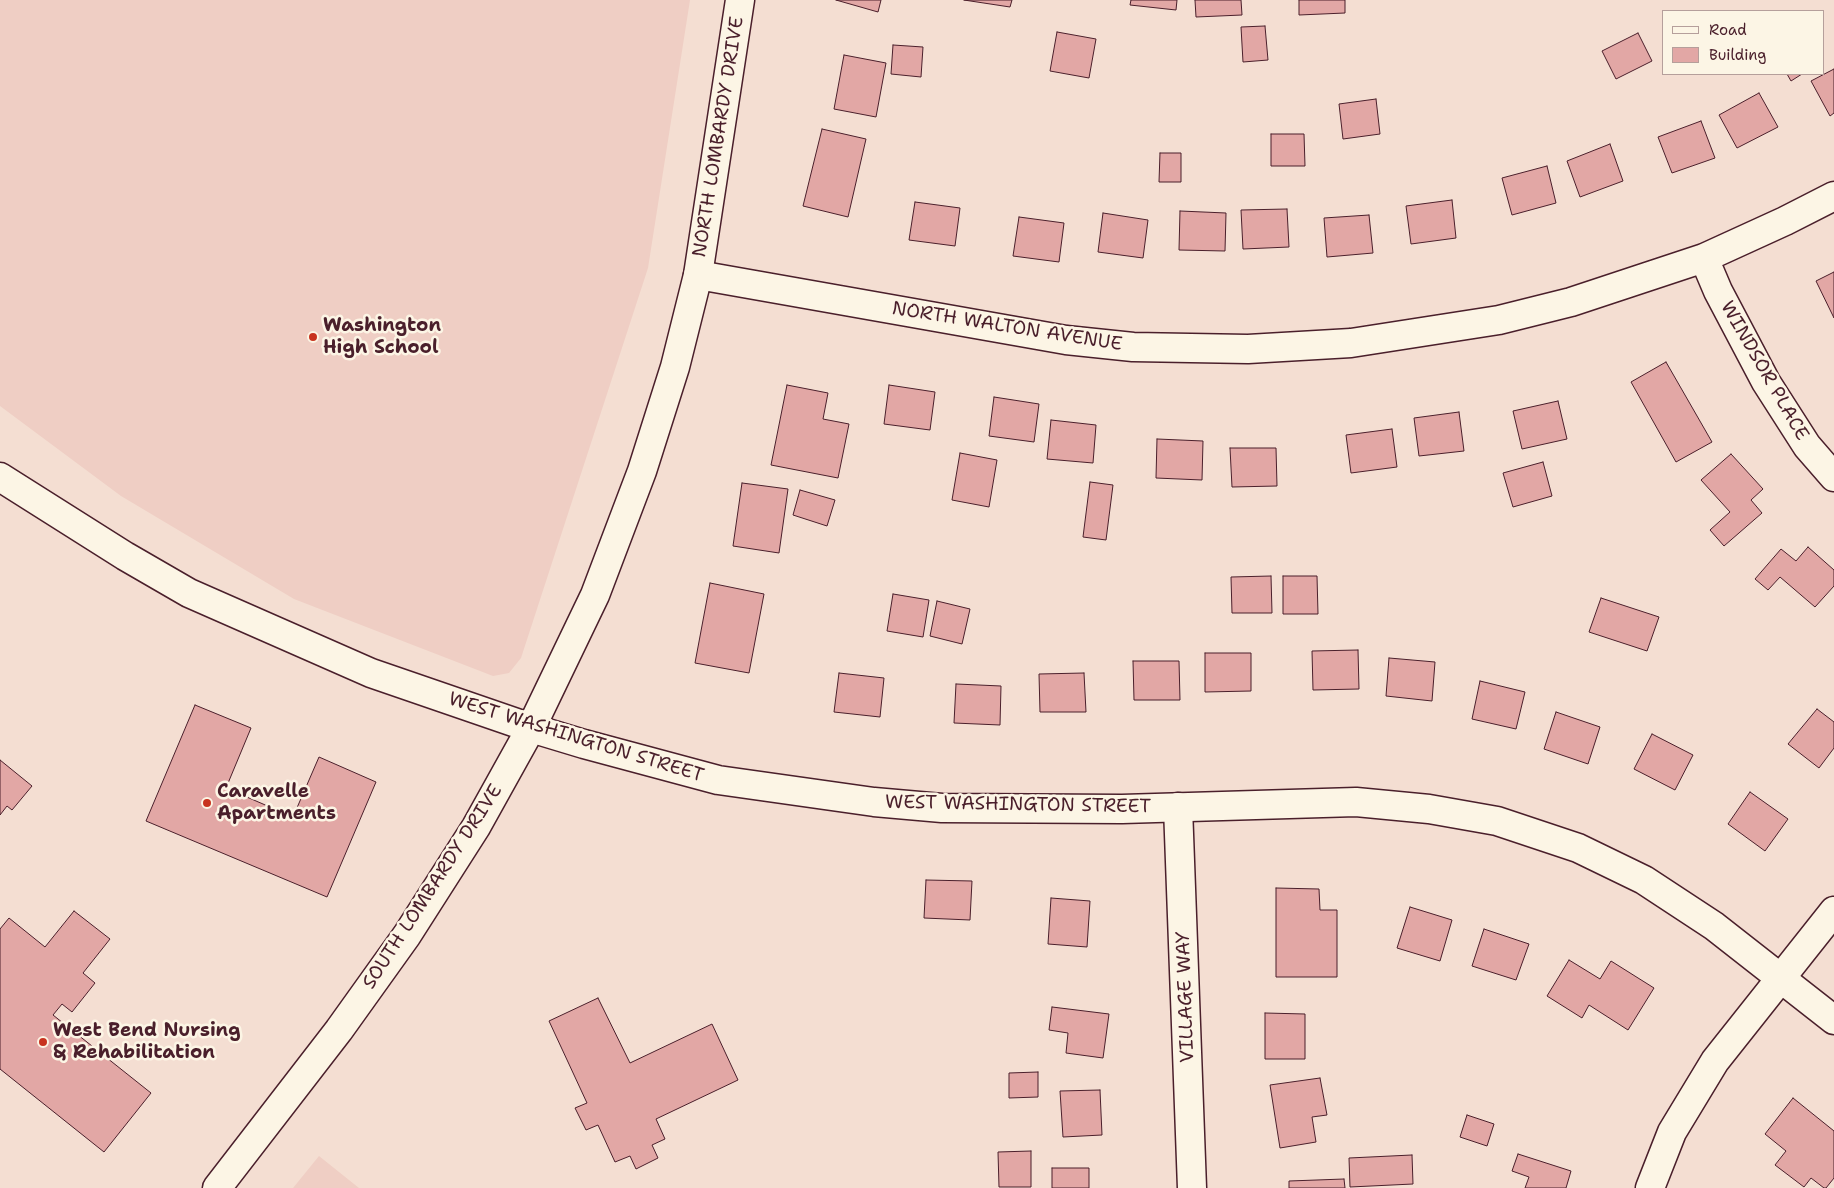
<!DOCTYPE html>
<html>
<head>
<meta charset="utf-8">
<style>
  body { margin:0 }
  #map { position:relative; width:1834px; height:1188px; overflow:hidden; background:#f4ded2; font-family:"Shantell Sans",sans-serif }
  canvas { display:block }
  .legend { position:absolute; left:1662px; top:10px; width:162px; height:65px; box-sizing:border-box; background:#fcf5e5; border:1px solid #b59f9b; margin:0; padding:6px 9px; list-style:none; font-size:15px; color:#4a1f2b }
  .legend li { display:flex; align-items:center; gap:10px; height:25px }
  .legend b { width:25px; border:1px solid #b59f9b }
</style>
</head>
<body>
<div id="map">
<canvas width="1834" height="1188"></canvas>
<ul class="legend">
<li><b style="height:6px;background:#fcf5e5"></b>Road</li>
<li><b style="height:14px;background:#e2a7a5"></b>Building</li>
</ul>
</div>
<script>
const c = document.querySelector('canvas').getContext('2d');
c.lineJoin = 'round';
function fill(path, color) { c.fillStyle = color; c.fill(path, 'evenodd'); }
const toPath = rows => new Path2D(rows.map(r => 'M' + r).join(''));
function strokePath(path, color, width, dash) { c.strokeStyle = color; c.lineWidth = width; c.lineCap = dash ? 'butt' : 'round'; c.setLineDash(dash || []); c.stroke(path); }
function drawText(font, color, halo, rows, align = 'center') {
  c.font = font + ' "Shantell Sans",sans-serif'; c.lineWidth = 5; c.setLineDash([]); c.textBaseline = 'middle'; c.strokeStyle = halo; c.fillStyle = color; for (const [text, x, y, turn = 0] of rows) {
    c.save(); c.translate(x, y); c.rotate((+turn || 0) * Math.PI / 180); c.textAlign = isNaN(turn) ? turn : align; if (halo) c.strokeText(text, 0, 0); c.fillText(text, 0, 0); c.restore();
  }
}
fill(toPath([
  [0,0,690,0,648,268,521,658,509,673,493,676,294,599,121,496,0,406],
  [319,1156,359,1188,293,1188]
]), '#efcec4');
const building = toPath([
  [836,0,881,0,878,12,836,0],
  [964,0,1012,0,1010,7,964,0],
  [1131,0,1177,0,1176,10,1130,5,1131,0],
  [1195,0,1241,0,1242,15,1196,17,1195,0],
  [1299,0,1345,0,1345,13,1299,15,1299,0],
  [1265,26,1268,60,1243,62,1241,27,1265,26],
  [1057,32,1096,39,1089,78,1050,71,1057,32],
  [1638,33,1652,61,1616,79,1602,51,1638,33],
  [893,45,923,47,921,77,891,74,893,45],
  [844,55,886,63,876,117,834,109,844,55],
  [1834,69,1834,113,1830,116,1811,81,1834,69],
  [1787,74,1802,74,1791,81,1787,74],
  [1759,93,1778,127,1737,148,1719,115,1759,93],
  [1376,99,1380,134,1343,139,1339,104,1376,99],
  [1701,121,1715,158,1672,173,1658,137,1701,121],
  [822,129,866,139,848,217,803,206,822,129],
  [1271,134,1304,134,1305,166,1271,166,1271,134],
  [1610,144,1623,181,1580,197,1567,161,1610,144],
  [1160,153,1181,153,1181,182,1159,182,1160,153],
  [1547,166,1556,203,1512,215,1502,178,1547,166],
  [1452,200,1456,238,1411,244,1406,206,1452,200],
  [915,202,960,208,955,246,909,240,915,202],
  [1287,209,1289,247,1243,249,1241,210,1287,209],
  [1180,211,1226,213,1225,251,1179,250,1180,211],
  [1103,213,1148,220,1143,258,1098,252,1103,213],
  [1369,215,1373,253,1327,257,1324,218,1369,215],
  [1019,217,1064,223,1059,262,1013,256,1019,217],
  [1834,272,1834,318,1816,281,1834,272],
  [1666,362,1712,442,1676,462,1631,382,1666,362],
  [787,385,828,393,823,419,849,424,838,478,771,465,787,385],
  [889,385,935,392,930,430,884,424,889,385],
  [994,397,1039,404,1034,442,989,436,994,397],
  [1558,401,1567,439,1522,449,1513,411,1558,401],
  [1459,412,1464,451,1419,456,1414,418,1459,412],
  [1051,420,1096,425,1093,463,1047,459,1051,420],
  [1392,429,1397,467,1351,473,1346,435,1392,429],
  [1157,439,1203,441,1202,480,1156,478,1157,439],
  [1230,448,1276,448,1277,486,1232,487,1230,448],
  [960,453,997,460,989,507,952,500,960,453],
  [1731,454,1763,489,1751,500,1762,513,1724,546,1710,530,1730,512,1701,480,1731,454],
  [1543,462,1552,496,1513,507,1503,473,1543,462],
  [1090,482,1113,485,1106,540,1083,537,1090,482],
  [742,483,788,489,779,553,733,546,742,483],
  [800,490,835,500,827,526,793,515,800,490],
  [1808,547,1834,570,1834,586,1815,607,1780,577,1768,590,1755,579,1781,549,1796,561,1808,547],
  [1271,576,1272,613,1232,613,1231,577,1271,576],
  [1283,576,1317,576,1318,614,1283,614,1283,576],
  [710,583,764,594,749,673,695,663,710,583],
  [893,594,929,600,923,637,887,631,893,594],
  [1601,598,1659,617,1647,651,1589,632,1601,598],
  [937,601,970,609,962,644,930,636,937,601],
  [1358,650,1359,689,1313,690,1312,651,1358,650],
  [1205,653,1251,653,1251,691,1205,692,1205,653],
  [1389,658,1435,662,1432,701,1386,696,1389,658],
  [1133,661,1179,661,1180,700,1134,700,1133,661],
  [839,673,884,678,880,717,834,712,839,673],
  [1084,673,1086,712,1040,712,1039,674,1084,673],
  [1480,681,1525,692,1516,729,1472,719,1480,681],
  [956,684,1001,686,1000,725,954,723,956,684],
  [195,705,251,728,226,788,293,817,319,757,376,782,327,897,146,821,195,705],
  [1817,709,1834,722,1834,748,1819,768,1788,744,1817,709],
  [1556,712,1600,727,1588,764,1544,749,1556,712],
  [1652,734,1693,755,1675,790,1634,769,1652,734],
  [0,760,32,786,12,810,7,806,0,815,0,760],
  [1750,792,1788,819,1765,851,1728,824,1750,792],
  [926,880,972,881,970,920,924,918,926,880],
  [1276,888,1319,889,1320,910,1337,910,1337,977,1276,977,1276,888],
  [1051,898,1090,901,1087,947,1048,944,1051,898],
  [1410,907,1452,920,1440,961,1397,948,1410,907],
  [74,911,110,939,83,973,95,983,72,1012,62,1004,53,1015,151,1093,104,1152,0,1069,0,929,9,918,45,947,74,911],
  [1484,929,1529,944,1516,980,1472,966,1484,929],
  [1569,960,1600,979,1611,961,1654,988,1628,1030,1589,1005,1582,1018,1547,996,1569,960],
  [598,998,630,1063,712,1024,738,1080,656,1119,665,1139,652,1145,658,1158,636,1169,630,1156,615,1162,598,1125,586,1130,575,1108,587,1103,549,1021,598,998],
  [1052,1007,1109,1014,1103,1058,1066,1053,1068,1033,1049,1030,1052,1007],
  [1265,1013,1305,1014,1305,1059,1265,1059,1265,1013],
  [1038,1072,1038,1097,1009,1098,1009,1073,1038,1072],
  [1320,1078,1327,1115,1312,1117,1316,1142,1280,1148,1270,1085,1320,1078],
  [1100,1090,1102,1135,1063,1137,1060,1091,1100,1090],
  [1793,1098,1834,1131,1834,1178,1826,1188,1824,1188,1811,1178,1804,1187,1775,1165,1786,1151,1765,1134,1793,1098],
  [1467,1115,1494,1124,1487,1146,1460,1137,1467,1115],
  [1031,1151,1031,1187,999,1187,998,1152,1031,1151],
  [1518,1154,1571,1171,1566,1188,1525,1188,1529,1177,1512,1171,1518,1154],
  [1412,1155,1413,1184,1350,1187,1349,1158,1412,1155],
  [1052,1168,1089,1168,1089,1188,1052,1188,1052,1168],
  [1344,1179,1345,1188,1289,1188,1289,1181,1344,1179]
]);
fill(building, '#e2a7a5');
strokePath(building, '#4a1f2b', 1);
const street = toPath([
  [1704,258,1718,291,1766,382,1807,446,1834,477],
  [698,275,1066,340,1133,347,1248,349,1351,343,1499,320,1571,302,1704,258,1785,221,1834,196],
  [1178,807,1192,1188],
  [1650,1188,1672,1132,1715,1061,1834,911]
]);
const secondary = toPath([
  [0,477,125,556,189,593,371,673,531,728,584,744,718,780,874,802,942,808,1122,809,1356,802,1429,809,1497,821,1578,848,1644,880,1714,926,1834,1020],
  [217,1188,339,1030,407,935,476,827,531,728,595,595,642,471,675,367,698,275,740,0]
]);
strokePath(street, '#4a1f2b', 31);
strokePath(secondary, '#4a1f2b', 31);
strokePath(street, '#fcf5e5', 28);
strokePath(secondary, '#fcf5e5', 28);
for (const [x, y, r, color] of [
  [313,337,5,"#c8321e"],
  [207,803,5,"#c8321e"],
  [43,1042,5,"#c8321e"]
]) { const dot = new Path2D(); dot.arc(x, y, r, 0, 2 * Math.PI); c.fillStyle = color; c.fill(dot); strokePath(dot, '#fcf5e5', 2); }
drawText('19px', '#4a1f2b', '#fcf5e5', [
  ["NORTH LOMBARDY DRIVE",719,137,-81],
  ["NORTH WALTON AVENUE",1007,327,9],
  ["WINDSOR PLACE",1764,371,60],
  ["WEST WASHINGTON STREET",576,738,17],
  ["WEST WASHINGTON STREET",1018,805,1],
  ["SOUTH LOMBARDY DRIVE",433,887,-57],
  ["VILLAGE WAY",1186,997,-92]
]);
drawText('bold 19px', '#4a1f2b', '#fcf5e5', [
  ["Washington",323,326],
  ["High School",323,348],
  ["Caravelle",217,792],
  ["Apartments",217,814],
  ["West Bend Nursing",53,1031],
  ["& Rehabilitation",53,1053]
], 'left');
</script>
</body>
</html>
